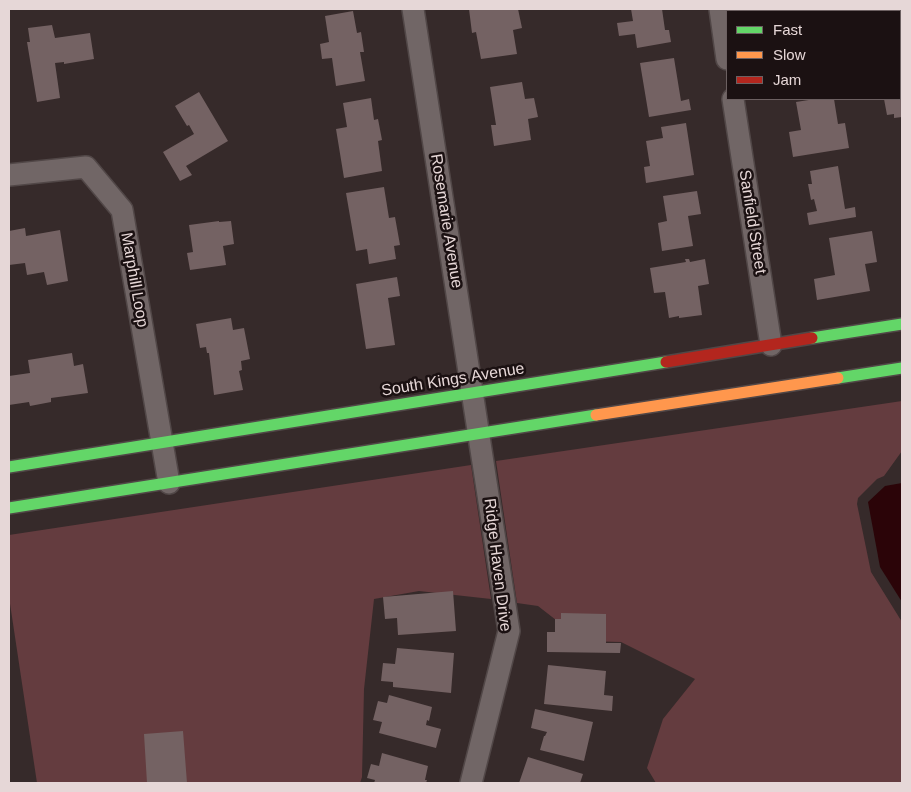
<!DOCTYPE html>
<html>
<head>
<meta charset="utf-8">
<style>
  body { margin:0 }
  #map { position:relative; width:911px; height:792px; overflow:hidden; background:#362a2a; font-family:Arial,sans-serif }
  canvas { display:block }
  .frame { position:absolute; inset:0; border:10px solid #e6d7d7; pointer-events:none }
  .legend { position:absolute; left:726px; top:10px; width:175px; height:90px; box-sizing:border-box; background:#1b1112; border:1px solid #6c6061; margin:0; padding:6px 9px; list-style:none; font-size:15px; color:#e6d7d7 }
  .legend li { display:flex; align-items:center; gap:10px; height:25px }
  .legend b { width:25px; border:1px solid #6c6061 }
</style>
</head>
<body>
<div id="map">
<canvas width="911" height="792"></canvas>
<div class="frame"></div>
<ul class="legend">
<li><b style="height:6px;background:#63d668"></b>Fast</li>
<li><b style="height:6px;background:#ff974d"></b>Slow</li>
<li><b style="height:6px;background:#b3261e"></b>Jam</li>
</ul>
</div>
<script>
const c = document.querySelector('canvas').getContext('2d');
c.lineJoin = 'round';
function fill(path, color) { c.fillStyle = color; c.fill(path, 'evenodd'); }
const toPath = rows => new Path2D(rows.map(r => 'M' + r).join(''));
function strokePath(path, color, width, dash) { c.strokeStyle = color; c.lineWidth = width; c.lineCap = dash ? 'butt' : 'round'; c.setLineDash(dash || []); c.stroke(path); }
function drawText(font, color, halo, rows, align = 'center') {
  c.font = font + ' Arial,sans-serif'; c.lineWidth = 5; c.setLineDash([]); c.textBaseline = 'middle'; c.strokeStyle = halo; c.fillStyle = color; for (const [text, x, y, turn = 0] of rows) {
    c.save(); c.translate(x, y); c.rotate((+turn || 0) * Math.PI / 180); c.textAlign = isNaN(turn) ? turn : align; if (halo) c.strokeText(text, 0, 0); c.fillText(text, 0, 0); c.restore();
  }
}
fill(toPath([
  [902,401,902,451,884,476,877,479,858,498,857,504,871,572,902,622,902,783,656,783,647,768,663,719,695,679,621,642,583,641,538,606,517,603,496,461],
  [471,465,491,599,419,591,374,599,364,689,362,777,360,783,37,783,9,597,9,535]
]), '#643c3f');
fill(toPath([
  [902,483,902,602,880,567,868,502,885,486]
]), '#2b0408');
fill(toPath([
  [469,9,518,9,522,28,513,30,517,54,481,59,476,32,472,33],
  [631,9,662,9,665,30,669,30,671,42,637,48,635,34,619,36,617,23,633,21],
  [780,9,817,9,818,11,775,11,775,10],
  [353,11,357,33,361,32,364,52,360,52,365,81,336,86,332,58,322,59,320,44,329,42,325,16],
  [900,17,902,17,902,71,900,71],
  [52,25,55,38,90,33,94,59,64,64,64,62,55,63,60,98,37,102,27,42,30,42,28,28],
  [674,58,681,101,689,99,691,110,649,117,640,63],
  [522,82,525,99,534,98,538,117,528,119,531,140,494,146,491,125,496,125,490,87],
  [900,87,902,87,902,117,894,118,894,114,887,115,884,99,900,99],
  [199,92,228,141,186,166,192,175,180,181,163,152,194,134,189,125,187,126,175,106],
  [371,98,374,120,378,119,382,140,378,141,382,171,344,178,336,129,347,127,343,103],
  [815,99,834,99,838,124,845,123,849,148,793,157,789,132,801,130,796,102],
  [686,123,694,175,646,183,644,167,650,166,646,141,663,138,661,127],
  [838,166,845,209,855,207,856,217,809,225,807,213,817,211,814,199,811,200,808,184,812,184,810,171],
  [384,187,389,218,395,217,400,245,394,246,396,259,369,264,367,249,356,251,346,193],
  [697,191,701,214,688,216,693,246,662,251,658,223,667,221,663,196],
  [219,221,219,222,231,221,234,244,223,246,226,265,190,270,187,253,193,252,189,225],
  [25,228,26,236,60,230,68,281,47,285,44,272,27,275,25,263,9,265,9,231],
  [872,231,877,262,865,264,870,291,817,300,814,279,835,275,829,238],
  [685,259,689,259,690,262,705,259,709,284,698,286,702,315,679,318,679,316,669,318,665,292,654,293,650,268,686,262],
  [397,277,400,296,388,298,395,345,366,349,356,284],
  [231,318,233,330,244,328,250,359,241,361,242,370,239,371,243,390,214,395,209,353,207,353,206,347,200,348,196,324],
  [72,353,74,366,83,364,88,393,51,398,51,402,30,406,29,402,9,405,9,376,30,373,28,360],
  [453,591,456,631,398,635,397,618,385,619,383,597],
  [561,613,606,614,606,643,621,643,620,653,547,652,547,632,555,632,555,619,561,619],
  [397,648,454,653,451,693,393,687,393,682,381,681,383,663,395,664],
  [548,665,606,671,604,695,613,696,612,711,544,704],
  [389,695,432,707,429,721,427,720,426,725,441,729,436,748,379,733,382,722,373,720,378,701,387,703],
  [535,709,593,722,584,761,540,750,544,736,545,736,547,732,531,728],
  [183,731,187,783,147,783,144,734],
  [382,753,428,766,425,780,427,780,426,783,374,783,375,780,367,778,371,764,379,766],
  [528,757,583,774,580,783,519,783]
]), '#746263');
const street = toPath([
  [413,9,509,631,471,783],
  [720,9,727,59],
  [733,99,771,345],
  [9,175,86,167,122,210,169,483]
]);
const fast = toPath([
  [812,338,902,324],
  [838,378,902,368],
  [9,467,666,362],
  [9,508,596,415]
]);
const slow = toPath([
  [596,415,838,378]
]);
const jam = toPath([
  [666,362,812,338]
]);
strokePath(street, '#514747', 24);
strokePath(fast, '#514747', 14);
strokePath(slow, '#514747', 14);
strokePath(jam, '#514747', 14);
strokePath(street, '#716666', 21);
strokePath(fast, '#63d668', 11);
strokePath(slow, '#ff974d', 11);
strokePath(jam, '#b3261e', 11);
drawText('16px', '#e6d7d7', '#1b1112', [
  ["Rosemarie Avenue",446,221,81],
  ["Sanfield Street",752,222,81],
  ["Marphill Loop",134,280,80],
  ["South Kings Avenue",453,380,-9],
  ["Ridge Haven Drive",497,565,83]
]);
</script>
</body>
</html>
